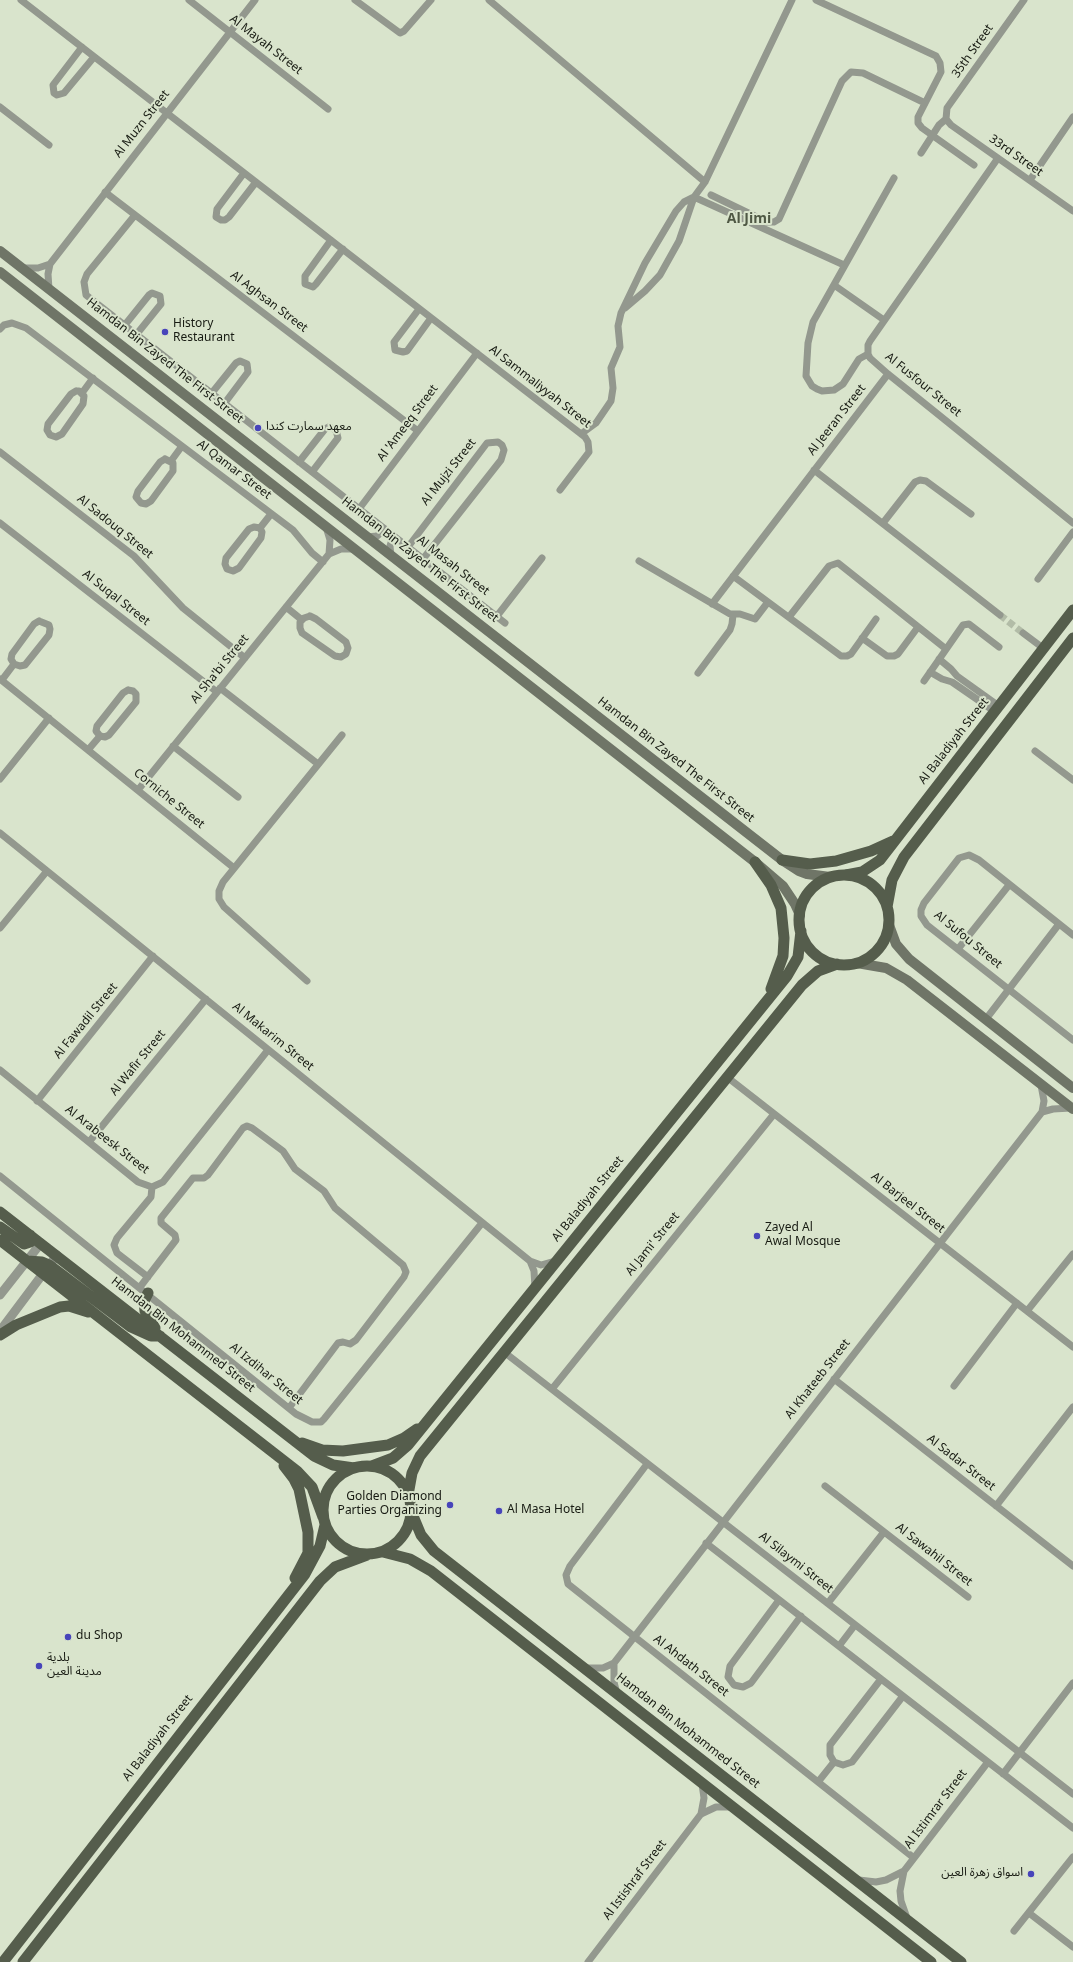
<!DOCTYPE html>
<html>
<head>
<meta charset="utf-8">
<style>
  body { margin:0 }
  canvas { display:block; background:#d9e4cc }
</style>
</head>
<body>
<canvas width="1073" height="1962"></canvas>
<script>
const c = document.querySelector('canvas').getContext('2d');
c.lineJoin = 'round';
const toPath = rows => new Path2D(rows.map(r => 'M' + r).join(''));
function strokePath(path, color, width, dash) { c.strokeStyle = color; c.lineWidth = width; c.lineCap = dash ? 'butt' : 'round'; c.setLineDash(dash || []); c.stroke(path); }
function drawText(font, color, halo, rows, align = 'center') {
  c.font = font + ' Georgia,"Noto Sans Arabic",serif'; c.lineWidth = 4; c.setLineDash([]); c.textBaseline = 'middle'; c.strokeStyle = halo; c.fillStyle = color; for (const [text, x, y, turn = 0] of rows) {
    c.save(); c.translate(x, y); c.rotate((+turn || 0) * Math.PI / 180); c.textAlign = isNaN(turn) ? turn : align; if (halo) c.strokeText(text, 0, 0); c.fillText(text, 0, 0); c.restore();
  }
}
strokePath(toPath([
  [1000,615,1023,633]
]), '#b2bca7', 7, [7, 3.5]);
strokePath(toPath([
  [21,0,585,437,588,442,589,452,560,490],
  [189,0,328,109],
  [355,0,400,33,404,31,431,0],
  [489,0,705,182],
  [816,0,936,56,940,63,941,72,918,117,918,123,922,128,974,165],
  [82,47,53,85,54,93,57,95,64,93,94,57],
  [0,107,49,145],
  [946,119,951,125,1073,211],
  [946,119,947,108,1024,0],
  [921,153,939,125,946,119],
  [998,158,870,341,868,345,868,354,870,358,888,374,1073,523],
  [244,173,217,209,216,217,221,220,225,220,229,217,256,182],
  [1030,180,1073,117],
  [105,192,418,431],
  [711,195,767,222,774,222,779,219,842,81,851,72,863,73,925,103],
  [135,215,87,274,84,282,86,295,505,623],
  [331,240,305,276,305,284,313,287,316,284,343,249],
  [23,268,38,268,50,264],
  [834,285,884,320],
  [49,289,48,274,50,264,255,0],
  [625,308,645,291,660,275,679,241,694,197,705,182,792,0],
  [419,309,394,342,395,350,403,352,407,351,431,318],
  [124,326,149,295,152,293,160,296,161,304,136,335],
  [0,329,4,325,12,323,26,328,293,530,312,553,323,562],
  [868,354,859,359,843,384,834,390,822,391,817,389,812,386,806,376,808,343,813,322,894,178],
  [76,391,79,391,84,396,83,404,62,434,56,437,50,435,47,430,48,424,71,394,76,391],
  [82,393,93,378],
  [211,394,236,363,240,361,247,364,248,372,224,404],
  [581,434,596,423,611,401,613,388,611,368,620,347,618,326,621,313,645,263,676,211,684,202,694,197,844,265],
  [0,452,134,556,183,608,245,658],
  [165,459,173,463,173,471,151,501,146,504,141,503,136,497,138,491,160,462,165,459],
  [171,461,182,446],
  [299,462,325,429,329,427,336,430,338,438,312,472],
  [814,470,1000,615],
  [359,509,477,353],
  [0,523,217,692],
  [883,523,915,482,920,480,926,481,971,514],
  [254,527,260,528,262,532,261,538,239,568,233,571,227,569,225,564,226,558,249,529,254,527],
  [326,527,330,540,329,554],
  [260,528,271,514],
  [367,537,377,536,385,529],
  [408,547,487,443,498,442,502,445,504,450,501,460,423,559],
  [391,556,390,546,393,536],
  [639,561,730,614,740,614,755,619,768,602],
  [733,576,841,656,847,656,851,654,876,619],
  [1038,579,1073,532],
  [712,604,888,374],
  [286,607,302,620],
  [310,616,316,619,346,642,348,648,346,654,341,657,335,656,302,633,300,628,300,622,304,618,310,616],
  [497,616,542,558],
  [789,617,829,566,838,563,946,649],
  [39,621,49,625,50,629,49,635,25,665,20,666,14,664,11,659,12,654,34,624,39,621],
  [1023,633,1043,648],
  [862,638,887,656,894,656,898,654,918,627],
  [939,659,951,669,957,676,999,706],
  [930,672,942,679,952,682,994,711],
  [698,673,730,630,732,624,733,615],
  [0,679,234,868],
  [2,680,14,664],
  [924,681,963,625,969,624,999,647],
  [220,688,318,764],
  [128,690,133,691,136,694,136,702,109,735,105,737,100,736,96,731,97,726,123,693,128,690],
  [173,746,238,797],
  [88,750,100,736],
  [1035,751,1073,780],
  [0,779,49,718],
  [138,790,329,554,341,549,353,549],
  [0,833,530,1261,541,1265,555,1261],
  [0,928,47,871],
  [1073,935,979,860,969,855,959,858,924,903,921,910,921,916,927,925,1073,1040],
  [958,949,1009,885],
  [307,981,224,907,219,899,219,891,223,882,342,735],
  [986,1019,1059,924],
  [0,1070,138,1182,152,1187,163,1182,268,1050],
  [727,1077,1073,1347],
  [37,1101,153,956],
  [1042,1112,1053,1109,1071,1108],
  [89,1142,206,999],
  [0,1176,296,1414,312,1422,321,1422,324,1419,482,1223],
  [530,1261,534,1271,535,1288],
  [148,1277,117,1253,114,1245,117,1238,151,1197,152,1187],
  [140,1287,176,1240,175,1235,161,1223,161,1218,193,1178,204,1178,208,1175,243,1128,247,1126,252,1128,283,1151,295,1169,324,1191,335,1208,403,1265,406,1272,404,1277,356,1340,350,1344,343,1342,338,1343,289,1408],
  [1027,1311,1073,1254],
  [504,1352,1073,1794],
  [834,1379,1073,1566],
  [954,1386,1017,1303],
  [552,1389,774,1114],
  [647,1464,570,1566,566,1575,568,1584,914,1858],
  [825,1486,968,1597],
  [996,1506,1073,1407],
  [706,1543,1073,1828],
  [779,1600,730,1666,728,1677,734,1685,743,1687,751,1683,801,1616],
  [828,1603,884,1532],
  [839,1646,855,1625],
  [614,1663,614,1682,617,1694],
  [585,1668,603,1668,614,1663,1042,1112,1044,1101,1041,1085],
  [881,1679,830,1745,830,1755,834,1762,843,1765,852,1762,903,1696],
  [1003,1774,1073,1683],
  [818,1782,834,1762],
  [701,1814,704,1798,702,1784],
  [904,1871,900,1891,901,1901,907,1918],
  [859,1880,876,1882,886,1880,904,1871,988,1762],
  [1029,1913,1073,1947],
  [1014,1931,1073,1857],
  [588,1962,701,1814,716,1807,732,1807]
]), '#93988e', 7);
strokePath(toPath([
  [0,1295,41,1243],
  [0,1331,57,1255]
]), '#93988e', 9);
strokePath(toPath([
  [0,251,782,860,799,871,807,874,830,877],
  [0,272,755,862,783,886,795,904,800,915],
  [889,925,896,944,909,959,1073,1088],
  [857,963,886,968,907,980,1073,1109]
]), '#6f7567', 10);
strokePath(toPath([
  [782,860,810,864,836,861,871,851,893,841],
  [755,862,771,885,781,908,784,938,783,956,771,989],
  [846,875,862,872,880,860,1073,610],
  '799 920a45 45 0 1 1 90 0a45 45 0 1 1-90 0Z',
  [887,907,892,880,904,857,1073,638],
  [0,1212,314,1456,333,1465,354,1468],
  [0,1227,24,1244,30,1242,30,1235],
  [0,1240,297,1471,312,1487,323,1517],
  [27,1261,42,1262,49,1265,131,1327,151,1336,160,1336],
  [148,1293,144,1301,145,1311,155,1328],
  [0,1335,16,1325,60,1307,69,1306,88,1312],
  [302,1443,322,1450,343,1451,388,1445,404,1438,417,1429],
  '323 1510a44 44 0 1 1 88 0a44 44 0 1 1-88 0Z',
  [284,1466,294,1479,299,1489,308,1532,308,1553,295,1578],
  [372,1466,393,1458,408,1445,787,976,798,957,801,931],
  [408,1495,412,1473,420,1456,802,985,818,971,837,964],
  [411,1511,421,1535,434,1551,961,1962],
  [383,1552,410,1559,431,1571,931,1962],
  [3,1962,305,1574,320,1546,325,1525],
  [23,1962,320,1581,335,1567,367,1555]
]), '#555d4c', 11);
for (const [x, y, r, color] of [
  [165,332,4,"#4744ba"],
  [258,428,4,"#4744ba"],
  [757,1236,4,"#4744ba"],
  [450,1505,4,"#4744ba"],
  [499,1511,4,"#4744ba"],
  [68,1637,4,"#4744ba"],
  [39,1666,4,"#4744ba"],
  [1031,1874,4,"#4744ba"]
]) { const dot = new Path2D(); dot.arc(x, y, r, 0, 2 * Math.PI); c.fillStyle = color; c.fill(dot); strokePath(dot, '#d9e4cc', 1.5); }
drawText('12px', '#171a12', '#d9e4cc', [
  ["Al Mayah Street",265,46,38],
  ["35th Street",974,52,-55],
  ["Al Muzn Street",143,125,-52],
  ["33rd Street",1015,157,35],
  ["Al Aghsan Street",268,303,37],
  ["Hamdan Bin Zayed The First Street",164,362,38],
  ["Al Fusfour Street",922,386,39],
  ["Al Sammaliyyah Street",539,388,38],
  ["Al Jeeran Street",838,421,-52],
  ["Al 'Ameeq Street",409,424,-53],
  ["Al Qamar Street",233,471,37],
  ["Al Mujzi Street",450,473,-52],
  ["Al Sadouq Street",114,528,39],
  ["Hamdan Bin Zayed The First Street",419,561,38],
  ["Al Masah Street",452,567,38],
  ["Al Suqal Street",115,599,38],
  ["Al Sha'bi Street",221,670,-51],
  ["Al Baladiyah Street",955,742,-52],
  ["Hamdan Bin Zayed The First Street",675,761,38],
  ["Corniche Street",168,800,39],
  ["Al Sufou Street",967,941,39],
  ["Al Fawadil Street",87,1022,-51],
  ["Al Makarim Street",272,1038,39],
  ["Al Wafir Street",139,1064,-51],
  ["Al Arabeesk Street",106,1141,38],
  ["Al Baladiyah Street",589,1200,-51],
  ["Al Barjeel Street",907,1204,38],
  ["Al Jami' Street",654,1245,-51],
  ["Hamdan Bin Mohammed Street",182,1336,38],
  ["Al Izdihar Street",265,1375,39],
  ["Al Khateeb Street",819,1380,-52],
  ["Al Sadar Street",960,1464,38],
  ["Al Sawahil Street",933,1556,38],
  ["Al Silaymi Street",795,1564,38],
  ["Al Ahdath Street",690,1667,38],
  ["Hamdan Bin Mohammed Street",687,1732,38],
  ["Al Baladiyah Street",159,1739,-52],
  ["Al Istimrar Street",937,1810,-53],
  ["Al Istishraf Street",636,1881,-53]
]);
drawText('12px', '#171a12', '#d9e4cc', [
  ["History",173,325],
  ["Restaurant",173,339],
  ["معهد سمارت كندا",266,428],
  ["Zayed Al",765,1229],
  ["Awal Mosque",765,1243],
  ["Golden Diamond",442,1498,"right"],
  ["Parties Organizing",442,1512,"right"],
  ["Al Masa Hotel",507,1511],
  ["du Shop",76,1637],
  ["بلدية",47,1659],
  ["مدينة العين",47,1673],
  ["اسواق زهرة العين",1023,1874,"right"]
], 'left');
drawText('bold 14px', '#4f5844', '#d9e4cc', [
  ["Al Jimi",749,221]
]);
</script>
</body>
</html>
